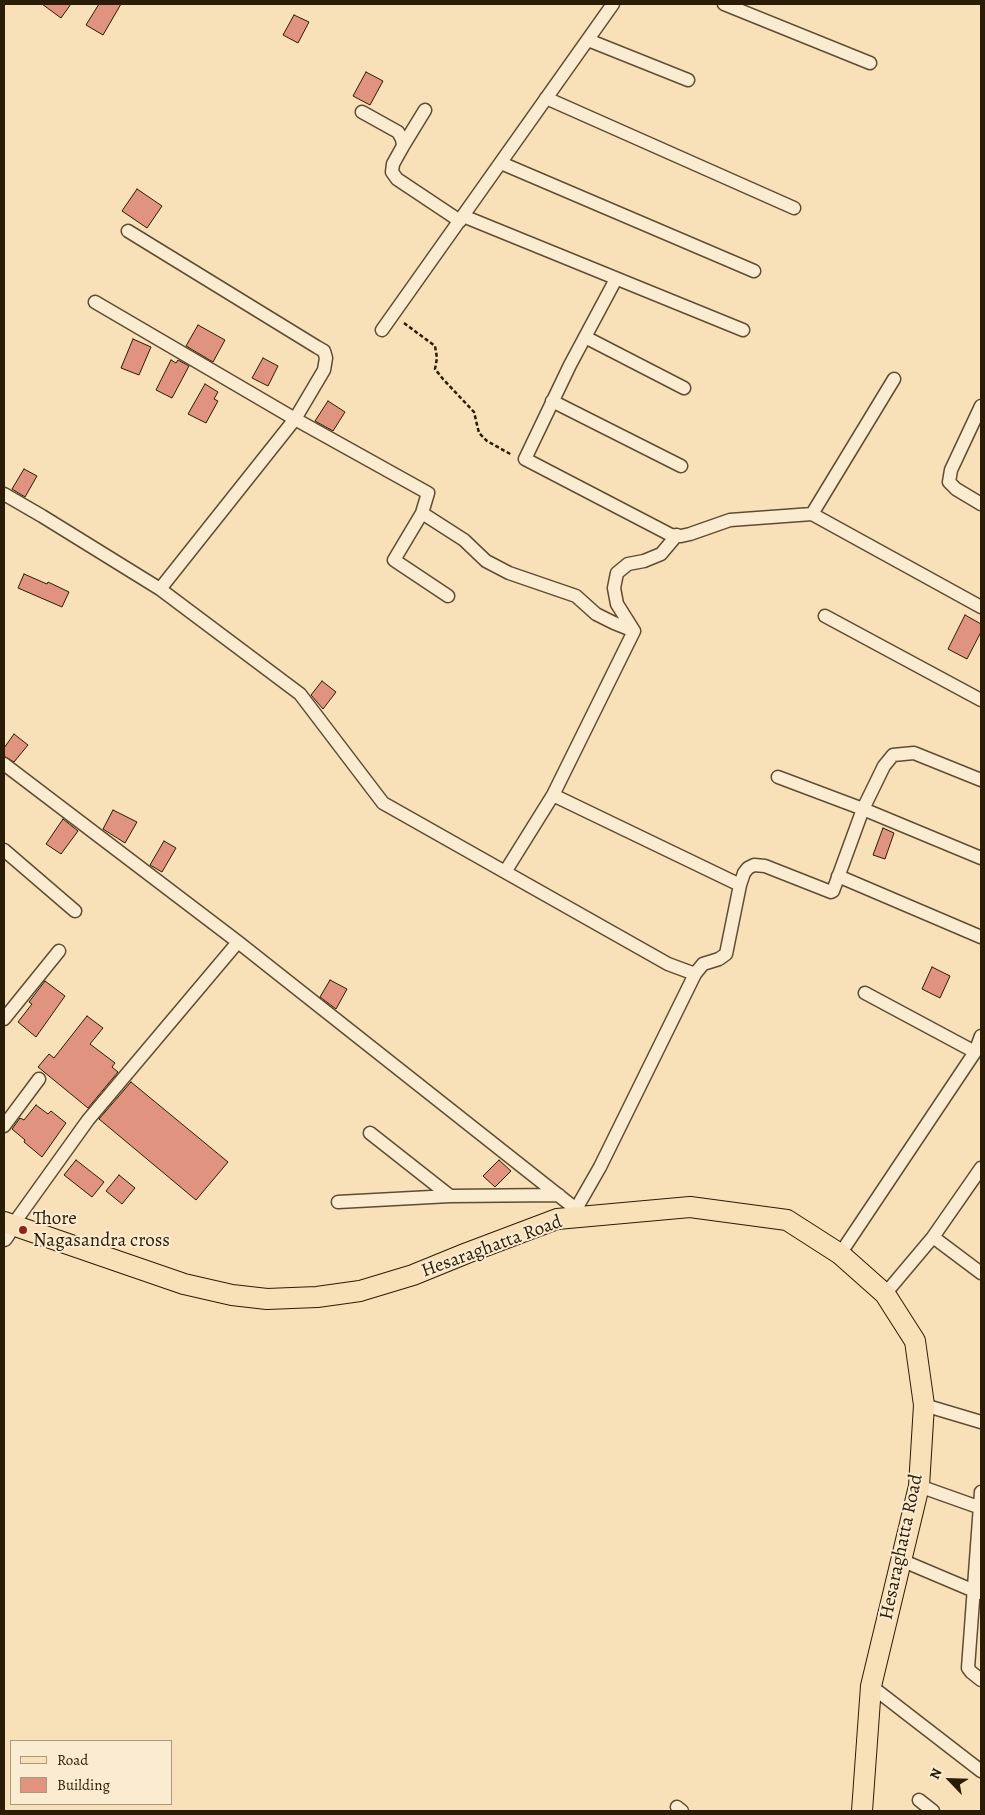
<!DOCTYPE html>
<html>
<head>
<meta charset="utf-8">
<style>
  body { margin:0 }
  #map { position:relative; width:985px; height:1815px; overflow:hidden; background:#f8e0b8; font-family:Alegreya,serif }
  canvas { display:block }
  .frame { position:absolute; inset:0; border:5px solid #2a1c06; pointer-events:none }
  .legend { position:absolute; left:10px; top:1740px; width:162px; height:65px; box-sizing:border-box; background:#faebd1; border:1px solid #a79880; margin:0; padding:6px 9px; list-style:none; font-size:15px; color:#2a1c06 }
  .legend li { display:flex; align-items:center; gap:10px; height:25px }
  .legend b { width:25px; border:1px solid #a79880 }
  .north { position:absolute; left:925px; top:1755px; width:50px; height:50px; -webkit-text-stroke:4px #faebd1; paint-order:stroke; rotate:294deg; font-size:14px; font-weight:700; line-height:20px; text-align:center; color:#2a1c06 }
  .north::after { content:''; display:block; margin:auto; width:18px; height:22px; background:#2a1c06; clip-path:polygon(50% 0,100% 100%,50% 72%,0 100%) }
</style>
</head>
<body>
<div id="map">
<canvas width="985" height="1815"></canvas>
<div class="frame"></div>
<ul class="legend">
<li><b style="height:6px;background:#f8e0b8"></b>Road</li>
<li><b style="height:14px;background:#e0937e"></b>Building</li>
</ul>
<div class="north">N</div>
</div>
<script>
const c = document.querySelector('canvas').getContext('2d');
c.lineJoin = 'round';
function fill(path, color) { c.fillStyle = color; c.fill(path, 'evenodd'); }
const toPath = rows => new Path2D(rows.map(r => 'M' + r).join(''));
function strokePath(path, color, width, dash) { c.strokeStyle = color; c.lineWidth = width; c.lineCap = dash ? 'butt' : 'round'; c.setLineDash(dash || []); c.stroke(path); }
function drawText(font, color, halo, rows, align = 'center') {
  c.font = font + ' Alegreya,serif'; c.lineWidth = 4; c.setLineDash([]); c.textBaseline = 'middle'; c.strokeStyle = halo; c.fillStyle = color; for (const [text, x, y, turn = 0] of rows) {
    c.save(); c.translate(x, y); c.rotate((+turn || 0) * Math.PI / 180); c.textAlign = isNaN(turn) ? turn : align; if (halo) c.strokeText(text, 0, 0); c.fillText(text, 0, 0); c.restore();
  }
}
const building = toPath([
  [42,4,71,4,61,18,42,4],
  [99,4,121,4,103,35,86,25,99,4],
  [294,15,309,22,298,43,283,35,294,15],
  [366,72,383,81,370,105,353,96,366,72],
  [137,189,162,206,147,228,122,211,137,189],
  [198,325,225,340,213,362,186,346,198,325],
  [133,339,151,347,139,375,121,368,133,339],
  [263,358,278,366,268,386,252,378,263,358],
  [171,360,176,363,178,360,189,366,172,398,156,390,171,360],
  [205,384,218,392,214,399,218,401,206,423,188,414,205,384],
  [328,401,345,412,333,431,315,421,328,401],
  [24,469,37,476,25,497,12,489,24,469],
  [24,574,47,584,48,582,69,592,62,607,18,588,24,574],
  [965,615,981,624,981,632,967,659,948,649,965,615],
  [322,681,336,692,323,709,311,695,322,681],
  [14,734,28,745,14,762,4,756,4,748,14,734],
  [113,810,137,822,125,843,103,829,113,810],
  [63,819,78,831,61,854,46,844,63,819],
  [883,828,894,833,885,859,873,855,883,828],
  [164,841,176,848,162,872,150,865,164,841],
  [932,967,950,976,940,998,922,989,932,967],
  [330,980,347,989,336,1009,320,997,330,980],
  [45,981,65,996,36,1037,18,1022,32,1004,29,1002,45,981],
  [87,1016,103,1028,90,1044,115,1063,112,1067,118,1072,88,1108,38,1067,49,1054,54,1058,87,1016],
  [131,1082,228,1162,196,1200,99,1119,131,1082],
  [36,1105,48,1114,51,1111,66,1123,42,1157,24,1142,25,1140,12,1129,20,1118,24,1120,36,1105],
  [76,1160,104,1182,92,1197,64,1175,76,1160],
  [499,1160,511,1171,495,1187,483,1176,499,1160],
  [119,1175,135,1188,122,1204,106,1191,119,1175]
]);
fill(building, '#e0937e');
strokePath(building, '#2a1c06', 1);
const minor = toPath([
  [724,4,870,63],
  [588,40,688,80],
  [546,98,794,208],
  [362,112,398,132,402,139,403,146,393,164,392,172,397,179,460,221],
  [403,146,425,110],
  [501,163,754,271],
  [463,216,743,330],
  [128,231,317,347,324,351,326,358,324,370,295,419,160,589],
  [616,279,570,365,525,459,671,535,681,536,690,534,730,520,812,514,981,607],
  [95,302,295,419,428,493,422,513,394,560,448,596],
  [382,330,613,4],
  [585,337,684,388],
  [552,401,681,466],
  [981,406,951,470,949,482,956,489,981,504],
  [4,494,42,516,160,589,300,694,383,803,668,964,695,974],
  [422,513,464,540,486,561,509,573,576,596,596,614,614,623,634,631],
  [812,514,894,379],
  [825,616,981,700],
  [4,764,238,942,586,1217],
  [778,777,863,809,981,858],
  [553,795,634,631,617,604,614,588,617,573,628,564,644,561,661,554,677,535],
  [4,850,75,911],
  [505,872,553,795,740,885],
  [838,876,981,937],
  [865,993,975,1052],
  [4,1019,59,951],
  [4,1126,39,1079],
  [370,1133,450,1196],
  [338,1202,450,1196,559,1195],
  [576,1209,600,1167,695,974,703,964,719,959,726,954,740,885,744,873,748,868,754,865,765,866,831,892,833,891,863,809,884,766,893,755,914,753,981,780],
  [12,1226,88,1120,238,942],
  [933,1237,981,1273],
  [840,1254,975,1052,981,1036],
  [885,1294,933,1237,981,1168],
  [924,1405,981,1422],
  [919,1486,981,1508],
  [981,1492,968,1668,971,1672,981,1680],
  [901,1560,979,1593],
  [871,1686,981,1771],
  [919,1800,933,1811],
  [677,1807,682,1811]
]);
const tertiary = toPath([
  [4,1238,12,1226]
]);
const primary = toPath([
  [4,1222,184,1284,232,1295,267,1299,317,1297,360,1291,413,1275,467,1253,557,1219,690,1207,787,1220,840,1254,885,1294,915,1341,924,1405,919,1486,871,1686,862,1811]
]);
strokePath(minor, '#5e4d32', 15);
strokePath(tertiary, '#5e4d32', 19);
strokePath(primary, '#2a1c06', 22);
strokePath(toPath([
  [404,323,435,346,437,358,435,369,443,379,474,412,479,433,487,441,512,455]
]), '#2a1c06', 2.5, [4, 2.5]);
strokePath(minor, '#faebd1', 12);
strokePath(tertiary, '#faebd1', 16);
strokePath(primary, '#f8e0b8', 20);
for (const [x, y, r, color] of [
  [23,1230,5,"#8f2418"]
]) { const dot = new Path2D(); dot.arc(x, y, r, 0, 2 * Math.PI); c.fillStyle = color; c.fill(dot); strokePath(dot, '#faebd1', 2); }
drawText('19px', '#2a1c06', '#faebd1', [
  ["Thore",33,1219],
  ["Nagasandra cross",33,1241]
], 'left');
drawText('19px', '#2a1c06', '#faebd1', [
  ["Hesaraghatta Road",492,1247,-20],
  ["Hesaraghatta Road",902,1547,-78]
]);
</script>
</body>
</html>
